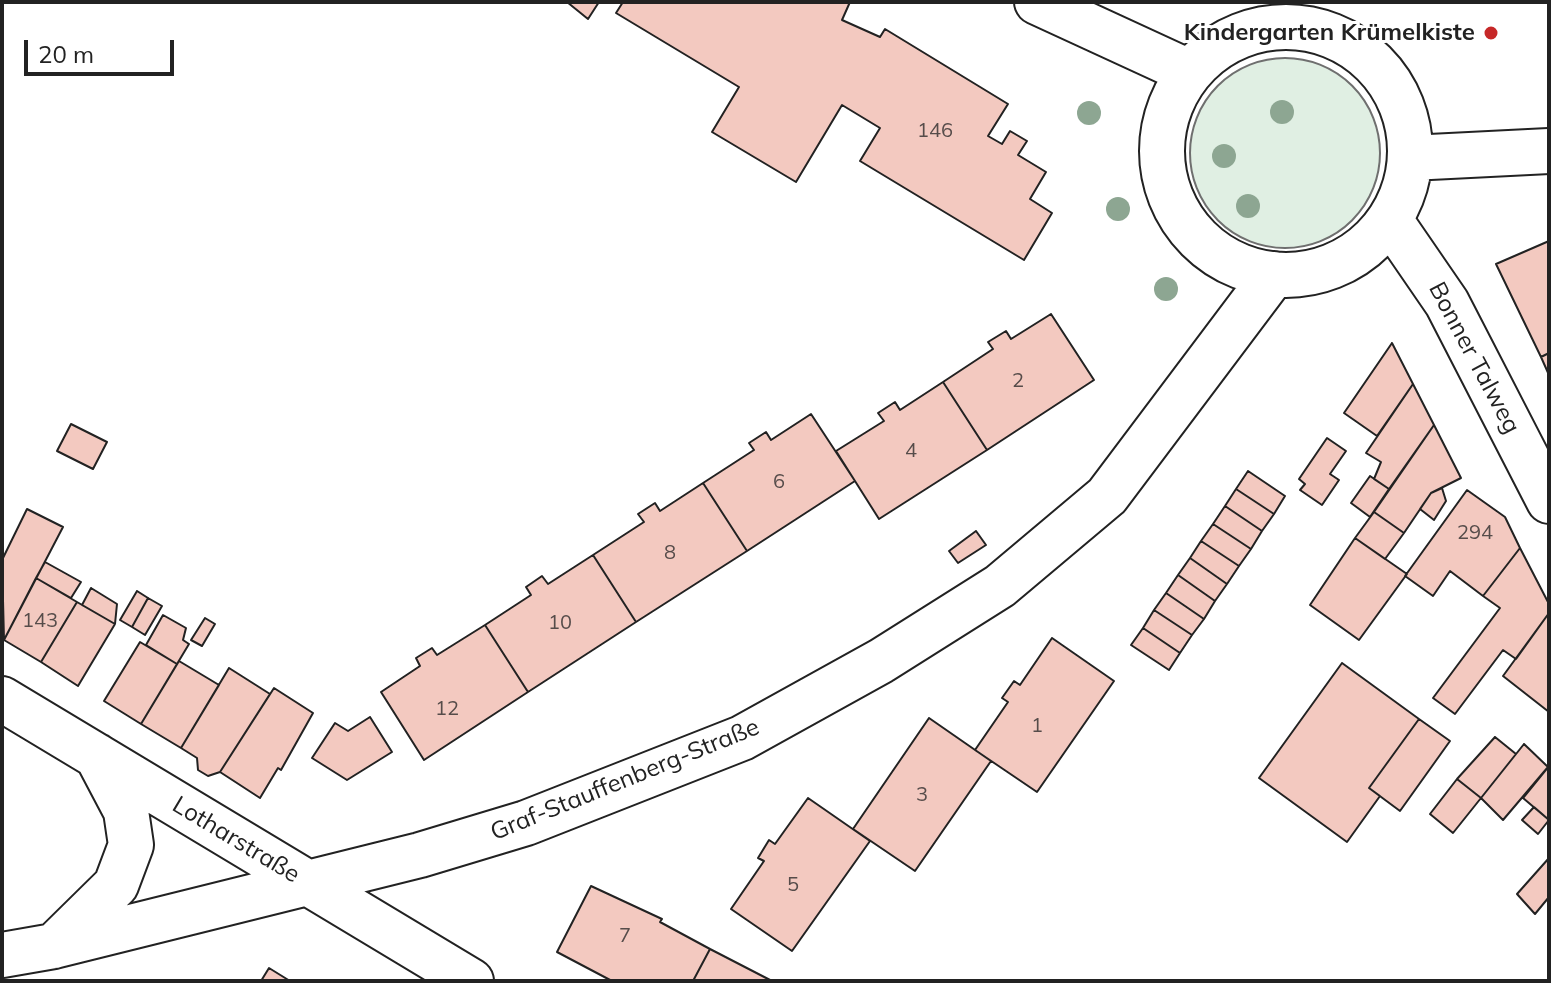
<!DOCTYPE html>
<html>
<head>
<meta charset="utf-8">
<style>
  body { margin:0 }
  #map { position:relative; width:1551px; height:983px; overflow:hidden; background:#fff; font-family:Mulish,sans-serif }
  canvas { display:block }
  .frame { position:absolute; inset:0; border:4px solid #222; pointer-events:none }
  .scale { position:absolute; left:24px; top:40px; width:150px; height:36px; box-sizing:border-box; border:4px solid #222; border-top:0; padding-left:10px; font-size:24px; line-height:28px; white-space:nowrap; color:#222; -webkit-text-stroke:6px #fff; paint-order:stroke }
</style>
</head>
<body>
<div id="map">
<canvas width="1551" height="983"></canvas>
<div class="frame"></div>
<div class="scale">20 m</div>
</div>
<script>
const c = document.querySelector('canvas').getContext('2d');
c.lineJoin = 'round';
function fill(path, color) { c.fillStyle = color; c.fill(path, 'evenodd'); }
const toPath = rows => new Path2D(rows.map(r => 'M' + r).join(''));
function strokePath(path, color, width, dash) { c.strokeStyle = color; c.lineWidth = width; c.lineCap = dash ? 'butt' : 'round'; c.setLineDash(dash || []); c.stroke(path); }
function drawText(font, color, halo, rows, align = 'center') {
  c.font = font + ' Mulish,sans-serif'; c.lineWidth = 6; c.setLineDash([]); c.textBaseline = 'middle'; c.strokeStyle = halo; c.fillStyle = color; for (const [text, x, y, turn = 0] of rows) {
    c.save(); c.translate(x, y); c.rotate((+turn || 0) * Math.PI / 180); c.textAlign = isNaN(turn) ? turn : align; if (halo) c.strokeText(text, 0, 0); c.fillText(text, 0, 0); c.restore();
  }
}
const green = toPath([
  '1190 153a95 95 0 1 1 190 0a95 95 0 1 1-190 0Z'
]);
fill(green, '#e0efe3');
strokePath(green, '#6f6f6f', 2);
const building = toPath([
  [567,2,599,2,588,19,567,2],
  [623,2,850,2,842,20,880,37,885,29,1008,104,988,136,1002,144,1010,131,1027,141,1018,155,1046,172,1030,199,1052,213,1024,260,860,161,880,128,842,105,796,182,712,132,739,87,616,13,623,2],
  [1549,241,1549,353,1541,357,1496,264,1549,241],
  [1051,314,1094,380,987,450,943,382,993,349,988,342,1006,331,1011,339,1051,314],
  [1392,343,1413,384,1377,436,1344,413,1392,343],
  [1549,353,1549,375,1541,357,1549,353],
  [943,382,987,450,879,519,836,451,884,421,878,413,895,402,900,410,943,382],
  [1413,384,1434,425,1389,489,1374,479,1381,462,1366,453,1413,384],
  [811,414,855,481,747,551,703,483,754,450,749,443,766,432,771,440,811,414],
  [71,424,107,442,93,469,57,451,71,424],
  [1434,425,1461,478,1431,493,1404,533,1374,512,1434,425],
  [1327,438,1346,451,1330,474,1339,480,1322,505,1300,490,1305,484,1299,479,1327,438],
  [1248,471,1285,496,1274,514,1236,489,1248,471],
  [1370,476,1389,489,1370,517,1351,503,1370,476],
  [703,483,747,551,636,622,593,555,644,522,638,514,655,503,660,511,703,483],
  [1442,488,1446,501,1434,520,1420,509,1431,493,1442,488],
  [1236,489,1274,514,1262,531,1225,506,1236,489],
  [1467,490,1505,517,1520,548,1483,596,1450,571,1433,596,1405,576,1467,490],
  [1225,506,1262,531,1251,549,1213,524,1225,506],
  [27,509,63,527,4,640,2,560,27,509],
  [1374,512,1404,533,1385,559,1355,538,1374,512],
  [1213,524,1251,549,1239,566,1201,541,1213,524],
  [976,531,986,545,958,563,949,551,976,531],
  [1355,538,1407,574,1359,640,1310,605,1355,538],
  [1201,541,1239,566,1227,584,1190,558,1201,541],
  [1520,548,1549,604,1549,613,1516,659,1503,650,1455,714,1433,698,1500,608,1483,596,1520,548],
  [593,555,636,622,528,692,485,625,531,595,526,587,542,576,548,584,593,555],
  [1190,558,1227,584,1215,601,1178,575,1190,558],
  [45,562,81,582,71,598,36,578,45,562],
  [1178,575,1215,601,1204,619,1166,593,1178,575],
  [36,578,77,602,41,662,4,640,36,578],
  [91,588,117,604,115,624,82,605,91,588],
  [137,591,148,598,132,627,120,620,137,591],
  [1166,593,1204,619,1192,635,1154,610,1166,593],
  [148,598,162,606,145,635,132,627,148,598],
  [77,602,115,624,78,686,41,662,77,602],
  [1154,610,1192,635,1180,653,1143,628,1154,610],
  [1549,613,1549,712,1503,676,1549,613],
  [163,615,186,628,183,640,189,644,177,664,146,645,163,615],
  [205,618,215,624,202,646,191,640,205,618],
  [485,625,528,692,424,760,381,692,420,666,416,658,432,648,437,655,485,625],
  [1143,628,1180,653,1169,670,1131,645,1143,628],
  [1052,638,1114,681,1037,792,975,750,1008,702,1002,698,1014,681,1020,685,1052,638],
  [140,642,177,664,141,724,104,701,140,642],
  [179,661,219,685,181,748,141,724,179,661],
  [1342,663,1419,719,1369,788,1380,796,1347,842,1259,778,1342,663],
  [229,668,270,694,220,772,208,776,198,770,197,758,181,748,229,668],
  [274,688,313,713,281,770,278,768,260,798,220,772,274,688],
  [370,717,392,752,347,780,312,758,335,723,348,731,370,717],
  [929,718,991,761,915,871,853,829,929,718],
  [1419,719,1450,741,1400,811,1369,788,1419,719],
  [1495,737,1516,754,1481,798,1457,779,1495,737],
  [1524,744,1548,767,1503,820,1481,798,1524,744],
  [1549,766,1549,820,1523,798,1549,766],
  [1457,779,1481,798,1453,833,1430,814,1457,779],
  [808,798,870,841,792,951,731,909,764,861,758,858,769,840,775,844,808,798],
  [1534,807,1549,820,1538,834,1522,820,1534,807],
  [1549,858,1549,897,1535,914,1517,894,1549,858],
  [591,886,662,919,660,922,710,949,693,981,612,981,557,952,591,886],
  [710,949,772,981,693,981,710,949],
  [269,968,290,981,261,981,269,968]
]);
fill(building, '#f3c9c0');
strokePath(building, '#222', 2);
const minor = toPath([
  [1037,2,1189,72],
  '1162 151a124 124 0 1 1 248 0a124 124 0 1 1-248 0Z',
  [1410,158,1549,151],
  [1390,220,1447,303,1549,501],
  [2,699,471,981],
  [54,946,116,885,131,845,126,811,97,756],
  [2,955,54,946,420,855,526,823,742,738,881,661,1000,586,1107,496,1274,274]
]);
strokePath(minor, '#222', 48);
strokePath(minor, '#fff', 44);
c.fillStyle = '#8da692';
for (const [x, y] of [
  [1282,112],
  [1089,113],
  [1224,156],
  [1248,206],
  [1118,209],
  [1166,289]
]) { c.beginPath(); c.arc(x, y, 12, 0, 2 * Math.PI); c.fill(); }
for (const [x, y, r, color] of [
  [1491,33,8,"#c62828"]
]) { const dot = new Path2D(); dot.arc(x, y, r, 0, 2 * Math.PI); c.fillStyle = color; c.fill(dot); strokePath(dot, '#fff', 3); }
drawText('20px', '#564c4a', null, [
  ["146",935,131],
  ["2",1018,381],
  ["4",911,451],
  ["6",779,482],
  ["294",1475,533],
  ["8",670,553],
  ["143",40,621],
  ["10",560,623],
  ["12",447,709],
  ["1",1037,726],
  ["3",922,795],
  ["5",793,885],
  ["7",625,936]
]);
drawText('bold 24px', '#222', '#fff', [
  ["Kindergarten Krümelkiste",1475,33]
], 'right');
drawText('24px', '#222', '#fff', [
  ["Bonner Talweg",1474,358,62],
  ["Graf-Stauffenberg-Straße",625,780,-22],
  ["Lotharstraße",236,840,31]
]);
</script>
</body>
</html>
